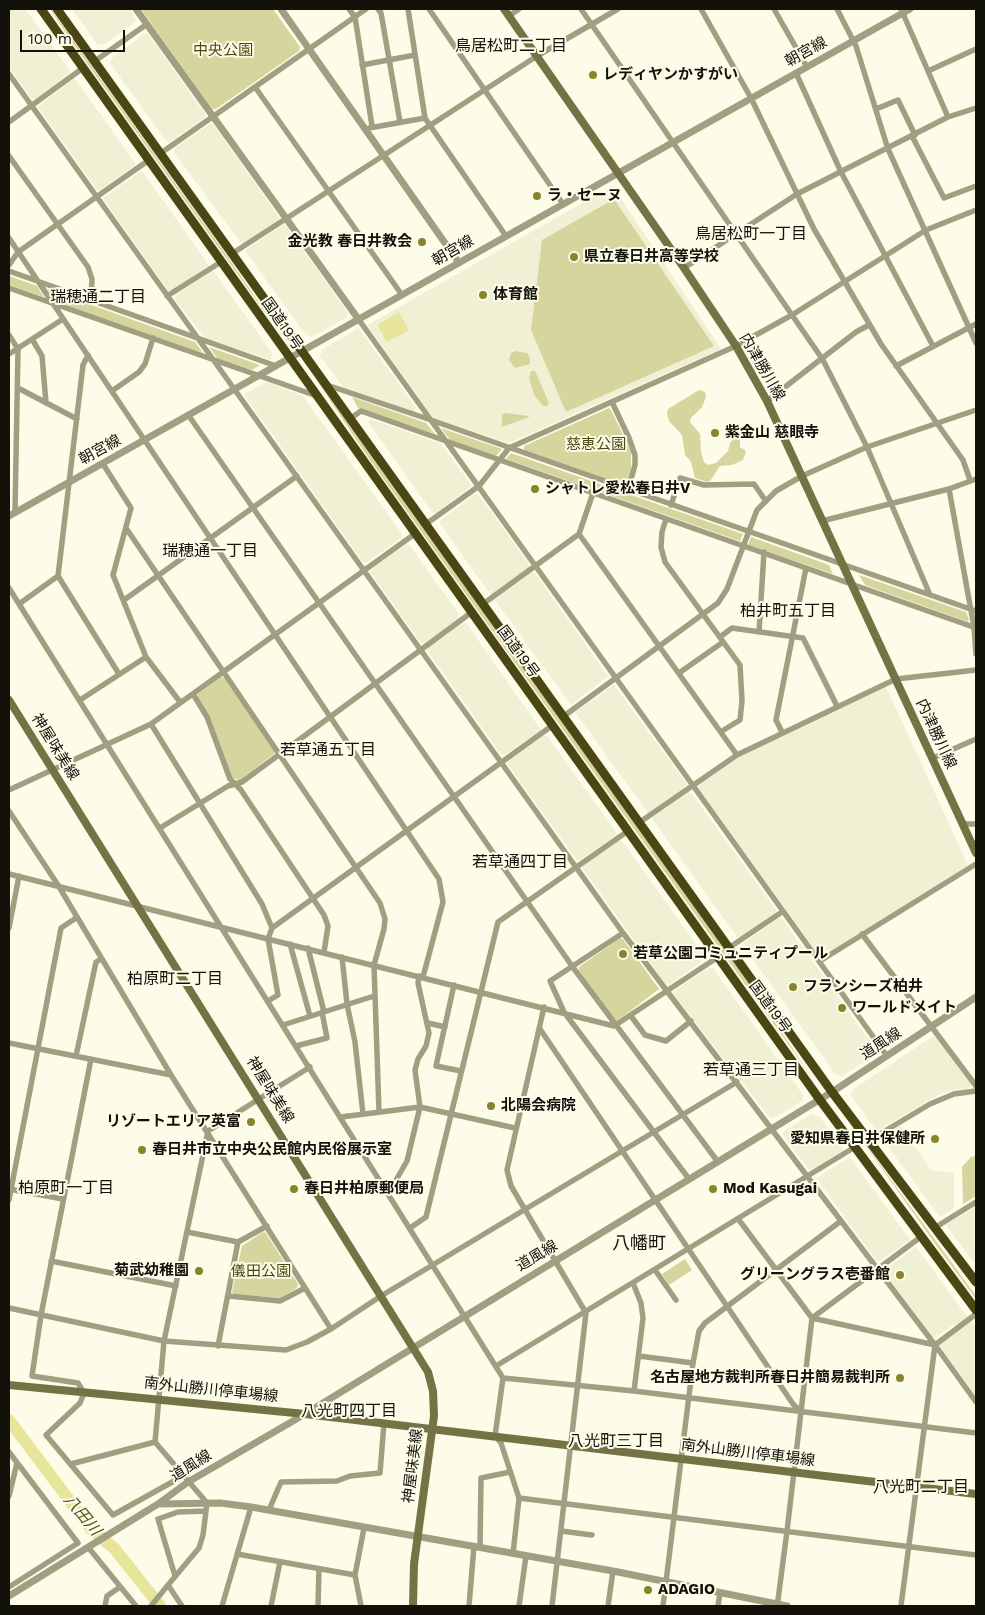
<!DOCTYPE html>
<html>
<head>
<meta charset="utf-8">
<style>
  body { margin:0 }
  #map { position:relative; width:985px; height:1615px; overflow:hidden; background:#fcfce8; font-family:"Work Sans",sans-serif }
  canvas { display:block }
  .frame { position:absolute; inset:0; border:10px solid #12120b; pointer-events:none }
  .scale { position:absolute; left:20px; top:30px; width:105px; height:22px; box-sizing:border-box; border:2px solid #12120b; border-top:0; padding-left:6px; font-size:15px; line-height:18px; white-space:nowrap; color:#12120b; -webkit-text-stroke:4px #fcfce8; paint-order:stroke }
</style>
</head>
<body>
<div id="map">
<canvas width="985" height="1615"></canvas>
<div class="frame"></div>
<div class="scale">100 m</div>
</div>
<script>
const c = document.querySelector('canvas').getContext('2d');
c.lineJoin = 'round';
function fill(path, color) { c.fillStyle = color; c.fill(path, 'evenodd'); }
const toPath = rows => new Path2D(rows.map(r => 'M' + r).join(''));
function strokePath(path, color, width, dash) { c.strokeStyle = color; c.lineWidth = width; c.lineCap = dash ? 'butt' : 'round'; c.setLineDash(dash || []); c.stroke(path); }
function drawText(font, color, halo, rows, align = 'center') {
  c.font = font + ' "Work Sans","Noto Sans JP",sans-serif'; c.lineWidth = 4; c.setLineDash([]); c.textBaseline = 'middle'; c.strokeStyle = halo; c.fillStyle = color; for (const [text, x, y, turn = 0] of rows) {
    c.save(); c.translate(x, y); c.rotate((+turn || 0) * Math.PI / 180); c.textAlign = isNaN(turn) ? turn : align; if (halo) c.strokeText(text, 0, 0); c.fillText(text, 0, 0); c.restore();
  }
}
fill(toPath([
  [9,9,25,9,70,71,69,74,35,99,31,98,9,67],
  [72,9,130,9,136,21,103,45,97,44],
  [145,33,148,34,205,114,205,117,170,142,166,141,110,63,112,58],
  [73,79,76,80,135,163,135,165,100,190,97,190,38,107],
  [210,124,213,124,279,217,279,220,243,243,241,243,174,152,175,148],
  [142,171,208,264,207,267,172,291,168,290,104,200,104,197],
  [609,188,615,190,721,349,509,443,433,418,368,326,369,324],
  [283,225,286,226,348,313,347,317,312,337,306,335,246,252,247,249],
  [211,272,214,272,272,353,271,360,205,338,175,299,175,295],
  [357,329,360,330,416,408,414,412,343,387,320,356,322,350],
  [267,382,303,396,402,534,401,538,366,563,363,562,245,396,245,393],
  [370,419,440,443,471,484,470,487,436,513,432,512,368,422],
  [475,494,479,495,529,564,528,568,491,595,440,524,441,520],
  [406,544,410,546,459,614,459,618,425,644,421,643,371,573,372,569],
  [531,573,535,573,608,676,571,705,495,600],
  [463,623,466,623,541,730,504,755,500,753,428,652,428,648],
  [614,685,686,783,685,787,648,813,575,712],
  [884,688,887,689,967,863,967,866,823,957,819,956,699,789,699,785,740,757],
  [543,736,547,736,616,832,615,836,580,860,576,859,508,765,509,761],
  [689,792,692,794,776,910,775,913,740,938,737,937,653,820,653,817],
  [619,841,622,841,706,958,669,985,666,985,583,869,583,865],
  [779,918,783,920,876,1050,876,1054,842,1076,836,1075,742,944],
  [709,968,713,968,803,1095,802,1101,774,1118,770,1118,674,995,674,991],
  [932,1037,936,1037,971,1084,969,1088,943,1093,931,1099,879,1130,875,1129,851,1096,852,1090],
  [812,1114,819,1116,843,1149,842,1151,812,1170,809,1170,783,1135,784,1131],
  [900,1126,932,1171,954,1172,954,1208,940,1217,882,1138],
  [850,1157,910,1240,880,1261,877,1261,816,1178],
  [976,1206,976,1266,946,1225],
  [916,1247,968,1318,957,1327,954,1324,936,1337,932,1337,885,1273,886,1269],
  [971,1321,976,1329,976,1397,940,1347,941,1344]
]), '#f0f0d5');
fill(toPath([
  [50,9,51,9,228,257,283,338,74,45],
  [141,9,273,9,300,47,299,51,216,109,212,109],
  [614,199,714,346,566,412,531,330,542,240],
  [9,276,37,286,44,297,9,285],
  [47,289,195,342,203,353,55,302],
  [209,347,260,365,252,370,218,359],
  [516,351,527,353,530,358,530,364,515,368,509,360,511,353],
  [310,370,752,988,813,1079,367,456],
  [531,371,535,371,549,403,547,406,543,406,534,395,529,378],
  [699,390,705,392,706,397,702,407,691,418,690,422,700,434,701,452,704,462,708,465,716,463,728,451,730,443,736,436,740,436,740,447,746,451,743,460,732,465,720,466,710,481,707,482,695,478,691,462,685,455,682,435,669,421,667,414,668,409],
  [352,397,426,423,435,434,358,408],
  [609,408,611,410,631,451,631,470,627,484,624,485,524,450,524,446],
  [505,413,529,416,529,417,502,427,502,415],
  [441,428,502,449,496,456,450,440],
  [511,453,743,534,740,541,506,459],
  [751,537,829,565,833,574,748,545],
  [859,575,966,612,969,620,968,622,865,585],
  [221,677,225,678,274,751,274,754,240,780,232,778,197,698,198,694],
  [620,938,623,939,659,989,617,1021,612,1020,579,970,579,967],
  [841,1111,976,1296,976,1299,936,1245],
  [976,1156,976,1196,963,1204,962,1167,971,1157],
  [263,1232,266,1233,298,1284,297,1288,280,1298,234,1294,232,1292,242,1246],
  [685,1259,692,1270,669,1285,662,1274]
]), '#d6d59e');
fill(toPath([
  [399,312,409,330,387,342,377,325]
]), '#e7e59a');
strokePath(toPath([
  [9,1420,91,1529,114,1548,160,1606]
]), '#e7e59a', 12);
strokePath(toPath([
  [349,9,355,17,372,126],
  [378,9,381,13,400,122],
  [408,9,425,118,506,236],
  [429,9,563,204],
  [581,9,823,360,867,447,930,595],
  [701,9,751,98,814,229,881,344,963,460,970,480],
  [774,9,807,67],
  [837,9,856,46,888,149,976,343],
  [901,9,948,117],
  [509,16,519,9],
  [95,61,147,24],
  [362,65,415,55],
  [928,71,976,49],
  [796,73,841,172,933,346],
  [9,74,623,933,935,1345,901,1606],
  [255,87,402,295],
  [876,109,898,100,915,135],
  [9,122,83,68],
  [369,128,425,118],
  [912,136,944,198,976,186],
  [161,153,366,9],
  [9,156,88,267,92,279,91,299],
  [9,238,439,879,443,902,423,977],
  [233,253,537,56,618,9],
  [9,265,18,252,149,160],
  [684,268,797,194,948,117,976,108],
  [9,271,276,366],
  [9,288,317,396],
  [167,296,221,262],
  [359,320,887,1056],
  [9,335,18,349,15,512],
  [32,339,42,356,46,403],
  [9,354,63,319],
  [88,355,83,365,58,576,119,674],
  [896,366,976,324],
  [327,385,428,419,976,611],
  [18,388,77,419],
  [112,391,139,372,145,364,153,338],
  [767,401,856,332,869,325],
  [612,402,629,438,635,455,635,465,628,490],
  [189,416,572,966,718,1162],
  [351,418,361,411,976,628],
  [103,464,131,508,113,575,146,657,180,702],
  [949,489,974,627,976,654],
  [671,505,680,478,704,485,754,484,765,500],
  [666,519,662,532,661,547,665,562,740,665,742,701,740,720,722,731],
  [822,521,949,489,976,479],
  [426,524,479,486,509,448,736,346,792,315,926,230,976,210],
  [126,528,380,903,385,919,384,929,374,965,379,1112],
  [579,534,737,755],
  [9,588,503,1378,495,1436,501,1443,519,1498,976,1555],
  [124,600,297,476],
  [19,604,58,576],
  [483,604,579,534,593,493],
  [759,632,764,552],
  [720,637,732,628,803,638,837,706],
  [679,673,723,642],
  [193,694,207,717,230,779,241,790,324,915,328,926,324,952],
  [80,700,146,657],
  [564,716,718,603,727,589,757,510,776,491,802,476,867,447,976,410],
  [151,724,262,904,272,928],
  [782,732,776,720,806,568],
  [933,758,976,739],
  [9,790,151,724,416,533],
  [9,811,58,885,171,1075,331,1329],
  [640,822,737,755,896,679,976,670],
  [963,824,976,824],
  [160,828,228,786,242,782,472,612],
  [9,874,614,1026,718,957],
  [9,928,19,876],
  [623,933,550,981,564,1012,689,1179],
  [862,934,976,1086],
  [290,944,310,1016],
  [730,947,782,912],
  [308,948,324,1012],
  [342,957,347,1004,355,1042,363,1114],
  [820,961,976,864],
  [454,985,436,1066,461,1071],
  [268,1001,278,995,268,939,272,928,553,725],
  [544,1007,507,1170,511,1186,586,1313,552,1606],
  [631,1016,645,1035,666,1041,691,1021],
  [428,1023,445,1027],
  [283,1025,374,996],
  [540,1029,793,1404,800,1411],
  [9,1043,171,1075],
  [296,1046,327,1038,322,1012],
  [76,1056,96,962,101,959],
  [91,1059,41,1315,32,1376,78,1383,84,1393,80,1403,46,1435,113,1515,183,1476],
  [341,1117,420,1107,515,1128],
  [870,1140,930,1104,954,1094,976,1091],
  [9,1189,63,1199],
  [388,1194,407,1161,420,1107,415,1070,418,1059,426,1046,429,1033,418,983,419,976],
  [9,1200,61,928,76,918],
  [739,1220,812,1318,787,1531,778,1600,775,1605],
  [936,1227,976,1202],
  [410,1228,426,1217,498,922,628,831],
  [187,1232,238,1242,267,1226],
  [51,1261,176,1286],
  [655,1270,676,1300],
  [633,1283,641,1303,643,1318,634,1391],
  [229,1296,280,1301,305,1288],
  [9,1308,164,1341,286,1350,307,1342,331,1329,381,1296,737,1082],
  [812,1318,935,1345,976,1402],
  [812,1318,922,1236],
  [935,1345,976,1314],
  [218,1346,238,1242],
  [639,1356,693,1363],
  [496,1366,855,1147],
  [503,1378,634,1391,976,1433],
  [9,1452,78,1543,9,1587],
  [71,1464,155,1442],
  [9,1496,17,1463],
  [269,1510,281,1482,337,1481,350,1476,380,1473,384,1423],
  [561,1531,592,1535],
  [88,1547,136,1606],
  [480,1547,481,1478,510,1472],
  [237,1554,355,1575],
  [513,1554,519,1498],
  [175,1576,158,1519,178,1512,206,1511],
  [105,1606,107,1596,120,1587],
  [151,1606,168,1585],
  [182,1606,168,1585,199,1548,203,1535,207,1503,155,1442,164,1341,208,1131,310,1067],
  [222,1606,251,1507],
  [271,1606,280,1562],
  [318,1606,319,1569],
  [361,1606,355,1575,364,1528],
  [469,1606,474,1546],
  [519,1606,526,1556],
  [608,1606,613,1571],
  [663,1606,693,1363,699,1331,705,1323,841,1221],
  [718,1606,720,1593]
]), '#a09f81', 5.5);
strokePath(toPath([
  [136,9,359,320],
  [281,9,459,263],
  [9,516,910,9],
  [158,1504,220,1503,251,1507,613,1571,787,1606],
  [9,1596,158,1504,188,1482,305,1414,832,1092,976,997]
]), '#a09f81', 7);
strokePath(toPath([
  [504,9,684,268,736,346,767,401,976,853],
  [9,700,428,1372,433,1391,434,1416,414,1564,413,1606],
  [9,1385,305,1414,976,1494]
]), '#757346', 8);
strokePath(toPath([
  [41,9,820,1100,976,1310],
  [57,9,832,1092,976,1282]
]), '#4a4715', 9);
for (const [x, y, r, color] of [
  [593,75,5,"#88832c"],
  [537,196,5,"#88832c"],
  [422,242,5,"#88832c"],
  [574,257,5,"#88832c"],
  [483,295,5,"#88832c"],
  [715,433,5,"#88832c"],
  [535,489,5,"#88832c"],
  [623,954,5,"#88832c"],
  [793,987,5,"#88832c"],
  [842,1008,5,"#88832c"],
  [491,1106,5,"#88832c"],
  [251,1122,5,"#88832c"],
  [935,1139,5,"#88832c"],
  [142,1150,5,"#88832c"],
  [294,1189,5,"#88832c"],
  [713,1189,5,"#88832c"],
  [199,1271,5,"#88832c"],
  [900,1275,5,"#88832c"],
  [900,1378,5,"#88832c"],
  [648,1590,5,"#88832c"]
]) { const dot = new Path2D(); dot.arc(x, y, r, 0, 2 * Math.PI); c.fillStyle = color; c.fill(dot); strokePath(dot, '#fcfce8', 2); }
drawText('15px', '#4b480f', '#fcfce8', [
  ["中央公園",223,51],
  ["慈恵公園",596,445],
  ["儀田公園",261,1272]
]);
drawText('15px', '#12120b', '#fcfce8', [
  ["朝宮線",806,52,-29],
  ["朝宮線",453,251,-30],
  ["国道19号",282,324,55],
  ["内津勝川線",762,367,60],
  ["朝宮線",100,450,-29],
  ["国道19号",518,652,54],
  ["内津勝川線",936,734,65],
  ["神屋味美線",55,747,58],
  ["国道19号",770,1007,54],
  ["道風線",881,1044,-33],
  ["神屋味美線",270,1090,58],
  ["道風線",537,1256,-31],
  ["南外山勝川停車場線",211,1390,6],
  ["南外山勝川停車場線",748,1453,7],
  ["道風線",191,1466,-32],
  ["神屋味美線",413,1466,-83]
]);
drawText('bold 15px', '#12120b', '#fcfce8', [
  ["レディヤンかすがい",603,75],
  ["ラ・セーヌ",547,196],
  ["金光教 春日井教会",412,242,"right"],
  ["県立春日井高等学校",584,257],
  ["体育館",493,295],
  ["紫金山 慈眼寺",725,433],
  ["シャトレ愛松春日井V",545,489],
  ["若草公園コミュニティプール",633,954],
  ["フランシーズ柏井",803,987],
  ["ワールドメイト",852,1008],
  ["北陽会病院",501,1106],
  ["リゾートエリア英富",241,1122,"right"],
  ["愛知県春日井保健所",925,1139,"right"],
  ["春日井市立中央公民館内民俗展示室",152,1150],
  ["春日井柏原郵便局",304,1189],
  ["Mod Kasugai",723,1189],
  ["菊武幼稚園",189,1271,"right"],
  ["グリーングラス壱番館",890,1275,"right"],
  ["名古屋地方裁判所春日井簡易裁判所",890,1378,"right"],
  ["ADAGIO",658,1590]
], 'left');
drawText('16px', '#12120b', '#fcfce8', [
  ["鳥居松町二丁目",511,46],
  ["鳥居松町一丁目",751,234],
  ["瑞穂通二丁目",98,297],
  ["瑞穂通一丁目",210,551],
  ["柏井町五丁目",788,611],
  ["若草通五丁目",328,750],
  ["若草通四丁目",520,862],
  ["柏原町二丁目",175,979],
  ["若草通三丁目",751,1070],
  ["柏原町一丁目",66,1188],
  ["八光町四丁目",349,1411],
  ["八光町三丁目",616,1441],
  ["八光町二丁目",921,1487]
]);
drawText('italic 16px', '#55531c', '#fcfce8', [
  ["八田川",82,1515,50]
]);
drawText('18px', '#12120b', '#fcfce8', [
  ["八幡町",639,1244]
]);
</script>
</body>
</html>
